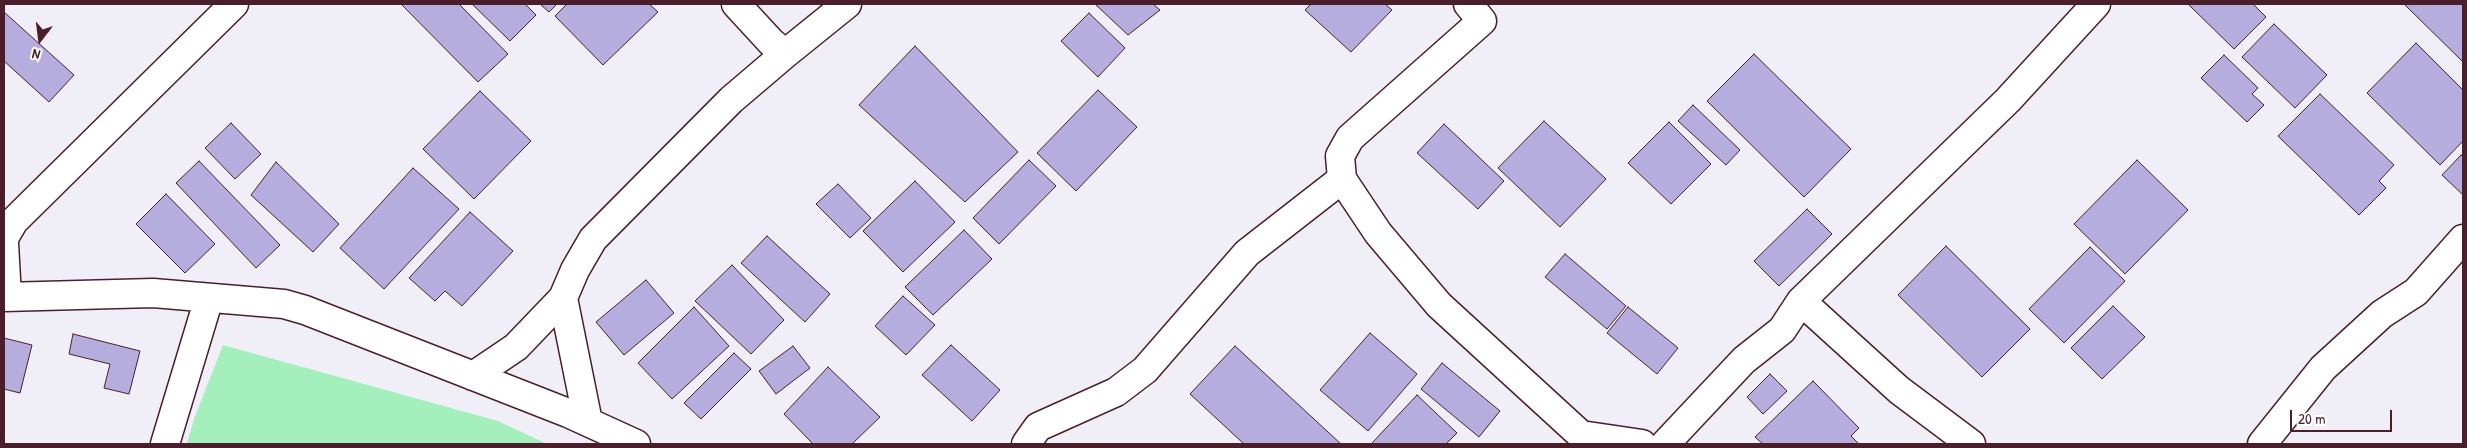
<!DOCTYPE html>
<html>
<head>
<meta charset="utf-8">
<style>
  body { margin:0 }
  #map { position:relative; width:2467px; height:448px; overflow:hidden; background:#f0eff8; font-family:"Patrick Hand",sans-serif }
  canvas { display:block }
  .frame { position:absolute; inset:0; border:5px solid #4a1f2b; pointer-events:none }
  .north { position:absolute; left:15px; top:15px; width:50px; height:50px; -webkit-text-stroke:4px #fff; paint-order:stroke; rotate:195deg; font-size:14px; font-weight:700; line-height:20px; text-align:center; color:#4a1f2b }
  .north::after { content:''; display:block; margin:auto; width:18px; height:22px; background:#4a1f2b; clip-path:polygon(50% 0,100% 100%,50% 72%,0 100%) }
  .scale { position:absolute; left:2290px; top:410px; width:102px; height:22px; box-sizing:border-box; border:2px solid #4a1f2b; border-top:0; padding-left:6px; font-size:15px; line-height:18px; white-space:nowrap; color:#4a1f2b; -webkit-text-stroke:4px #fff; paint-order:stroke }
</style>
</head>
<body>
<div id="map">
<canvas width="2467" height="448"></canvas>
<div class="frame"></div>
<div class="north">N</div>
<div class="scale">20 m</div>
</div>
<script>
const c = document.querySelector('canvas').getContext('2d');
c.lineJoin = 'round';
function fill(path, color) { c.fillStyle = color; c.fill(path, 'evenodd'); }
const toPath = rows => new Path2D(rows.map(r => 'M' + r).join(''));
function strokePath(path, color, width, dash) { c.strokeStyle = color; c.lineWidth = width; c.lineCap = dash ? 'butt' : 'round'; c.setLineDash(dash || []); c.stroke(path); }
fill(toPath([
  [223,345,498,421,547,444,187,444,194,419]
]), '#a5efbd');
const building = toPath([
  [401,4,459,4,508,54,478,82,401,4],
  [472,4,525,4,536,15,510,41,472,4],
  [540,4,557,4,549,12,540,4],
  [567,4,649,4,658,12,603,65,555,16,567,4],
  [1095,4,1153,4,1160,10,1128,35,1095,4],
  [1311,4,1385,4,1392,10,1351,52,1305,10,1311,4],
  [2188,4,2253,4,2266,17,2234,49,2188,4],
  [2404,4,2463,4,2463,62,2404,4],
  [4,12,74,75,49,102,4,61,4,12],
  [1089,13,1125,48,1098,77,1061,41,1089,13],
  [2274,24,2327,75,2295,108,2242,57,2274,24],
  [2416,43,2463,90,2463,141,2440,165,2367,93,2416,43],
  [915,46,1018,152,965,202,859,105,915,46],
  [1754,54,1851,149,1804,197,1707,101,1754,54],
  [2224,55,2258,88,2252,94,2264,105,2247,122,2201,78,2224,55],
  [1098,90,1137,127,1076,191,1037,153,1098,90],
  [480,91,531,141,474,199,423,149,480,91],
  [2320,94,2394,165,2379,181,2386,188,2359,215,2278,136,2320,94],
  [1693,105,1740,150,1726,165,1678,121,1693,105],
  [1544,121,1606,179,1560,227,1498,168,1544,121],
  [1669,122,1711,164,1671,204,1628,163,1669,122],
  [231,123,261,154,235,179,205,148,231,123],
  [1444,124,1504,181,1478,209,1417,153,1444,124],
  [2461,155,2463,157,2463,195,2442,175,2461,155],
  [1029,160,1056,186,999,244,973,218,1029,160],
  [2137,160,2188,210,2125,274,2074,224,2137,160],
  [199,161,280,245,256,268,176,183,199,161],
  [276,162,339,224,313,252,251,195,276,162],
  [413,168,459,209,384,289,340,248,413,168],
  [915,181,955,222,903,272,863,231,915,181],
  [838,184,871,218,850,238,816,204,838,184],
  [166,194,215,244,185,273,136,224,166,194],
  [1807,209,1832,234,1779,286,1754,261,1807,209],
  [470,212,513,251,462,306,445,291,435,301,409,278,470,212],
  [964,230,992,259,933,315,905,287,964,230],
  [767,236,830,294,805,322,741,263,767,236],
  [1946,246,2030,329,1982,377,1898,295,1946,246],
  [2090,247,2125,281,2064,343,2029,309,2090,247],
  [1565,254,1626,306,1607,329,1545,277,1565,254],
  [732,265,784,320,751,354,695,301,732,265],
  [646,280,674,313,624,355,596,322,646,280],
  [903,296,935,325,906,355,875,326,903,296],
  [2113,306,2145,337,2102,379,2071,348,2113,306],
  [694,307,729,346,672,399,638,363,694,307],
  [1628,307,1678,348,1657,374,1607,333,1628,307],
  [1370,333,1417,374,1368,431,1320,390,1370,333],
  [73,334,140,351,129,394,104,388,110,364,69,354,73,334],
  [4,338,32,345,20,393,4,389,4,338],
  [951,345,1000,390,972,421,922,375,951,345],
  [793,346,810,368,776,394,759,371,793,346],
  [1235,346,1341,444,1244,444,1190,394,1235,346],
  [734,353,751,369,701,419,684,403,734,353],
  [1442,363,1500,411,1479,437,1421,389,1442,363],
  [828,367,880,417,852,444,813,444,784,414,828,367],
  [1770,374,1787,391,1763,414,1747,397,1770,374],
  [1813,381,1859,428,1851,436,1859,444,1763,444,1755,437,1813,381],
  [1417,395,1457,433,1446,444,1374,444,1372,443,1417,395]
]);
fill(building, '#b4adde');
strokePath(building, '#4a1f2b', 1);
const street = toPath([
  [1468,4,1482,21,1350,138,1340,156,1342,179,1378,233,1439,305,1581,435,1642,444],
  [785,54,847,4],
  [4,238,14,221,234,4],
  [4,243,7,297],
  [4,297,153,293,284,304,305,310,568,413,636,444],
  [563,298,588,422],
  [1801,301,1899,390,1971,444],
  [473,376,516,347,563,298,575,270,593,239,731,100,785,54,771,42,736,4],
  [165,444,209,298],
  [1026,444,1038,427,1116,392,1145,370,1247,253,1342,179],
  [1665,444,1744,360,1782,330,1801,301,2008,100,2096,4],
  [2262,444,2323,368,2382,314,2416,292,2463,239]
]);
strokePath(street, '#4a1f2b', 31);
strokePath(street, '#fff', 28);
</script>
</body>
</html>
